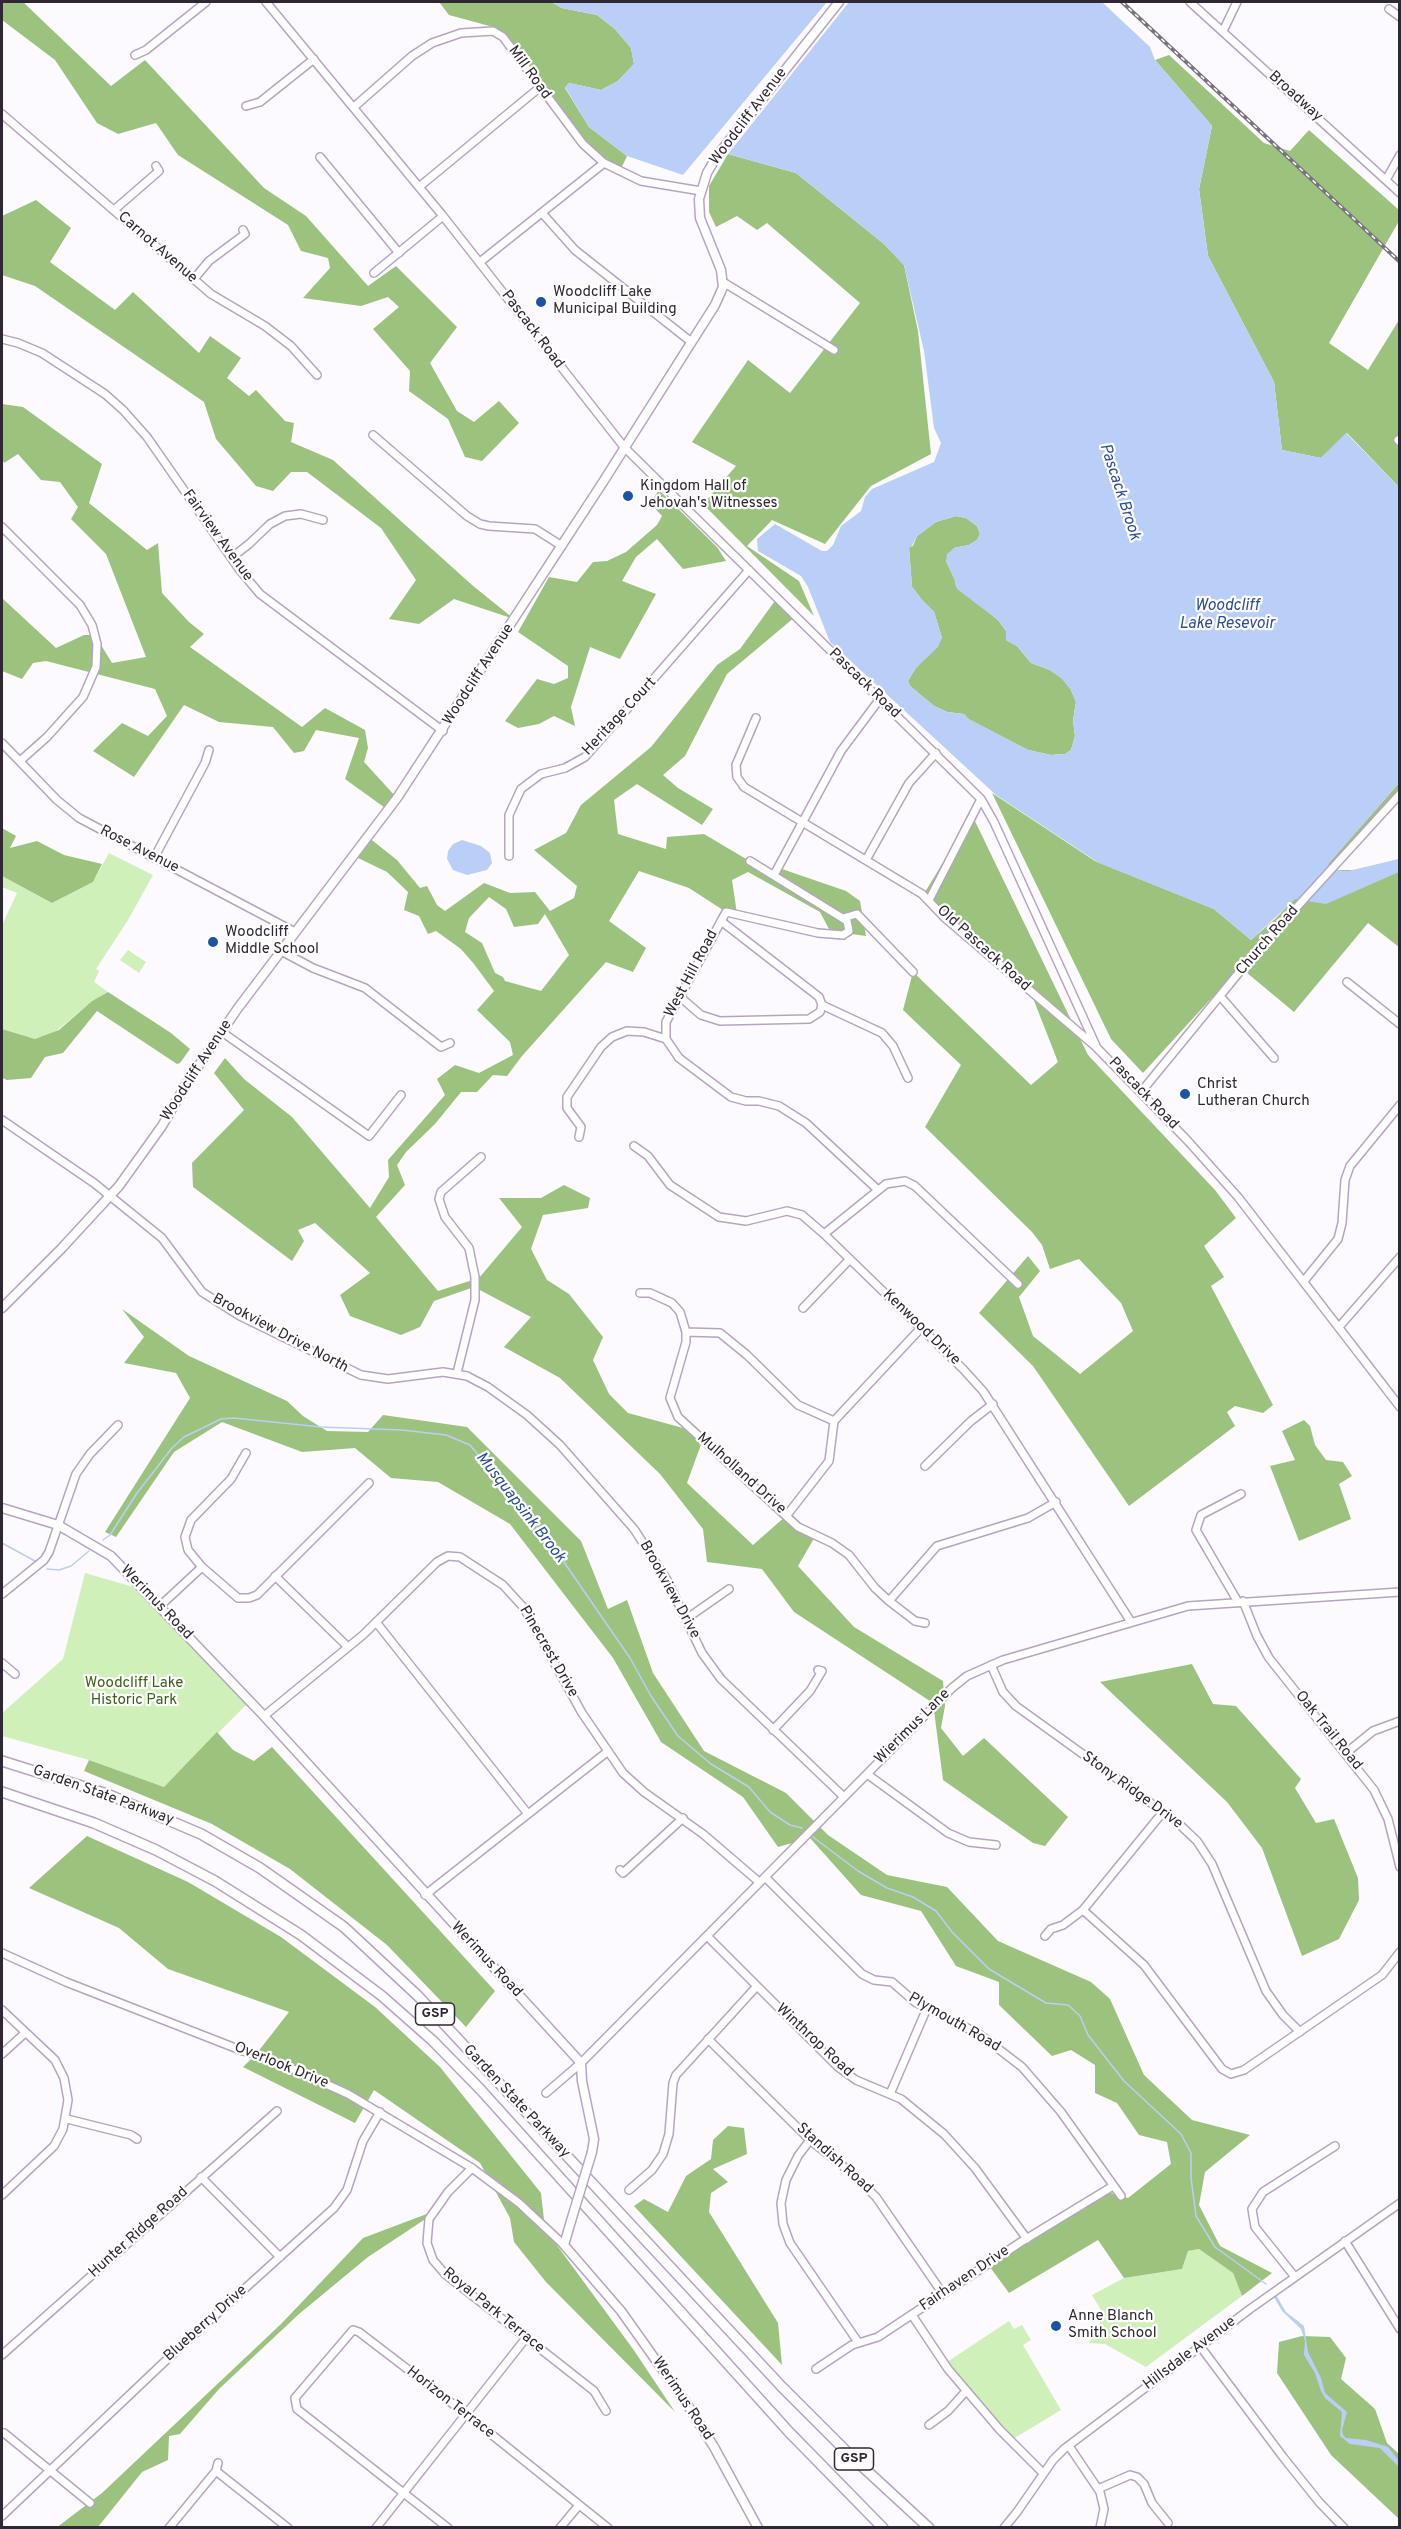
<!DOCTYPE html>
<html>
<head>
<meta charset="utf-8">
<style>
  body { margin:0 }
  #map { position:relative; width:1401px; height:2529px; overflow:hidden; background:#fcf9ff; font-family:Overpass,sans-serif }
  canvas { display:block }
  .frame { position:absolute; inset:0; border:3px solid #2f2733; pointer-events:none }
</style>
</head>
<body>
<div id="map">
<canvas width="1401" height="2529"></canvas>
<div class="frame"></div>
</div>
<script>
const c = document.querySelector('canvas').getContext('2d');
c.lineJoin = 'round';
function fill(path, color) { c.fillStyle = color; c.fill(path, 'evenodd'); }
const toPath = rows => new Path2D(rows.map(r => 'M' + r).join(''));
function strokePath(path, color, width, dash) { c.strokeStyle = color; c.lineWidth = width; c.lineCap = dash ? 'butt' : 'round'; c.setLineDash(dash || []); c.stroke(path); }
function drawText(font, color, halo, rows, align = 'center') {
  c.font = font + ' Overpass,sans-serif'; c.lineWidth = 4.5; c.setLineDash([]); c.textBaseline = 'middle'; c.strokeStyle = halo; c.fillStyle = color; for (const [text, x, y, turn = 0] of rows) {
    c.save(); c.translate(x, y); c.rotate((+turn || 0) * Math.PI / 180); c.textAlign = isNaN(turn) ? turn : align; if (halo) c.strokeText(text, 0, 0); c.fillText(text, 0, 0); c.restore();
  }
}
fill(toPath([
  [109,853,153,875,128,920,96,969,99,971,94,982,108,992,92,1001,54,1033,35,1039,2,1029,2,925,17,893,2,887,2,876,52,903,93,882],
  [128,950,146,962,139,973,120,960],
  [85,1573,144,1590,250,1701,164,1787,89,1760,2,1736,2,1713,63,1659],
  [1199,2249,1233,2273,1242,2296,1146,2367,1105,2344,1089,2343,1104,2315,1092,2295,1124,2278,1182,2269,1188,2251],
  [1009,2321,1014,2329,1022,2325,1031,2340,1023,2345,1061,2410,1013,2439,947,2362]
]), '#cff0b8');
fill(toPath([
  [2,2,23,2,111,86,145,60,264,188,306,216,368,286,396,266,457,327,430,363,457,411,474,422,499,401,519,423,482,461,465,457,448,419,409,391,410,371,373,329,399,307,388,297,361,306,303,298,330,268,328,258,301,251,288,225,178,155,156,123,118,134,97,123,55,60,2,20],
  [439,2,551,2,562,8,597,15,615,29,631,48,634,64,618,81,601,90,569,83,565,88,589,127,627,156,620,171,583,139,497,28,449,15],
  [1169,55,1264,143,1290,151,1309,130,1399,210,1399,221,1329,343,1368,370,1399,320,1399,487,1347,433,1321,458,1282,450,1274,382,1208,256,1199,189,1212,126,1155,60],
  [728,154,796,173,884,244,904,265,918,331,931,454,871,486,825,544,772,520,747,546,799,581,814,616,703,504,736,466,692,442,748,360,790,393,860,303,767,223,757,230,737,216,716,227,709,212,709,186],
  [36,200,71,228,50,262,115,310,133,292,199,353,210,336,241,358,227,378,249,396,256,390,285,421,294,423,291,442,333,460,472,585,514,619,454,599,419,624,389,619,416,580,381,528,307,472,291,472,273,491,256,486,216,439,204,402,35,286,2,275,2,216],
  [2,404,23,407,102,464,89,503,147,550,158,543,162,593,189,622,204,634,190,647,302,727,325,708,365,730,368,748,364,762,397,798,388,810,345,779,359,738,316,730,304,751,294,753,273,727,219,722,184,705,134,777,93,751,122,723,148,736,167,716,155,689,46,661,33,663,22,679,2,671,2,598,56,648,84,635,95,635,112,663,146,657,106,554,71,519,78,507,60,482,41,480,18,454,4,463,2,458],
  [659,490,717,547,726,561,683,569,657,539,636,557,622,581,656,594,620,659,590,647,571,707,575,726,554,716,539,724,518,728,505,721,537,679,554,684,568,678,568,666,518,632,549,577,577,582,593,562,607,561,626,552,657,525,662,516,650,503],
  [956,516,966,518,977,526,980,534,977,540,969,545,954,548,946,561,955,580,956,586,998,620,1006,631,1006,640,1017,646,1031,663,1050,670,1063,679,1071,690,1076,702,1073,720,1075,736,1071,750,1065,754,1051,755,1028,750,968,719,964,714,947,712,934,706,910,686,908,681,915,669,942,638,934,612,922,600,912,587,909,547,913,546,917,536,936,522],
  [777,598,795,617,727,674,685,756,663,775,678,788,713,809,702,825,637,784,614,800,618,834,666,849,667,837,704,834,773,875,782,869,846,891,860,901,866,936,830,931,820,912,748,872,732,880,737,914,726,912,689,888,639,871,609,921,646,948,633,972,606,962,522,1056,507,1076,493,1075,477,1092,461,1092,435,1124,406,1152,397,1165,405,1185,376,1217,438,1291,479,1278,522,1227,499,1198,541,1198,564,1185,590,1198,588,1208,543,1215,531,1249,547,1280,569,1294,603,1337,593,1360,609,1394,628,1413,694,1431,703,1439,687,1483,753,1545,787,1515,816,1535,798,1566,854,1627,943,1681,945,1706,941,1728,963,1756,984,1738,1068,1817,1045,1846,1033,1843,943,1780,933,1703,794,1612,762,1569,707,1562,703,1529,660,1474,560,1378,504,1347,531,1317,474,1287,434,1301,420,1327,401,1335,350,1316,340,1295,370,1273,315,1223,298,1230,304,1241,292,1261,193,1187,192,1163,244,1110,214,1073,225,1058,244,1079,292,1117,370,1208,389,1177,388,1160,445,1095,437,1079,455,1065,479,1073,513,1055,510,1042,477,1010,494,991,474,964,461,949,436,931,428,934,419,916,404,910,408,892,387,872,354,856,368,837,397,860,420,888,427,886,437,905,445,911,484,883,510,893,535,892,550,911,574,898,577,886,534,850,566,833,581,805,651,747,717,665,740,649],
  [489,897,506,909,514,927,538,924,545,914,569,955,541,991,505,981,503,977,495,973,482,943,465,932,469,918],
  [1399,783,1399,794,1335,870,1358,870,1399,859,1399,947,1368,923,1294,1012,1240,967,1143,1073,1111,1039,992,793,1095,861,1214,909,1251,940,1276,918,1320,873],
  [972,815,1088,1055,1215,1190,1236,1218,1204,1246,1224,1277,1211,1286,1273,1405,1263,1413,1235,1406,1227,1412,1235,1426,1129,1506,1033,1366,979,1313,1028,1256,1040,1271,1019,1297,1033,1336,1080,1374,1133,1331,1121,1303,1079,1259,1050,1269,1042,1245,1032,1232,925,1127,961,1065,903,1010,913,972,1031,1085,1058,1062,1031,993,925,892],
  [2,828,16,836,10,848,37,841,64,855,102,864,93,882,52,903,2,876],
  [108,992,171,1033,190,1049,180,1063,177,1064,97,1011,63,1053,45,1057,31,1078,7,1080,2,1078,2,1029,35,1039,59,1030,92,1001],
  [122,1309,189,1356,287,1401,303,1416,327,1431,368,1432,383,1415,467,1427,581,1541,608,1609,627,1600,653,1673,704,1751,786,1793,828,1835,887,1875,947,1887,998,1941,1091,1982,1110,1999,1144,2075,1192,2120,1250,2135,1205,2172,1199,2205,1220,2246,1272,2273,1242,2296,1233,2273,1199,2249,1188,2251,1182,2269,1124,2278,1098,2240,1009,2293,987,2263,1101,2190,1128,2198,1171,2164,1167,2142,1139,2135,1117,2103,1095,2093,1095,2065,1071,2050,1052,2056,999,2005,999,1982,956,1966,921,1911,861,1895,810,1838,778,1847,743,1797,661,1742,613,1658,510,1524,438,1482,391,1478,355,1448,302,1452,222,1422,174,1452,116,1537,105,1532,190,1398,176,1373,124,1363,144,1337],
  [1304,1420,1310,1426,1315,1445,1326,1460,1343,1462,1352,1476,1339,1484,1351,1519,1299,1541,1270,1466,1295,1460,1282,1431],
  [1192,1664,1213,1704,1236,1706,1301,1779,1295,1788,1316,1823,1334,1819,1358,1878,1359,1900,1339,1939,1302,1956,1262,1848,1227,1802,1100,1682],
  [217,1732,233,1750,254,1761,272,1747,495,1991,466,2027,387,1945,290,1869,212,1824,84,1771,89,1760,164,1787],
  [87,1836,188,1882,281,1937,375,2007,440,2067,541,2193,545,2229,633,2349,675,2412,546,2282,514,2242,510,2218,480,2163,374,2090,355,2123,243,2067,257,2053,289,2012,168,1969,119,1928,29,1888],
  [728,2126,744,2128,747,2154,713,2169,728,2182,711,2193,709,2212,778,2323,782,2365,634,2206,644,2199,668,2212,686,2176,711,2159,713,2140],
  [432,2212,430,2216,368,2257,299,2314,219,2389,180,2434,169,2436,168,2460,142,2472,98,2527,56,2528,102,2493,281,2324,363,2238],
  [1302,2336,1330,2337,1346,2358,1341,2379,1375,2409,1387,2443,1399,2454,1399,2519,1331,2455,1277,2373,1279,2342]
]), '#9bc37e');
fill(toPath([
  [551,2,827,2,683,175,627,156,589,127,565,87,569,83,601,90,618,81,634,64,631,48,615,29,597,15,562,8],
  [849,2,1102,2,1150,47,1155,60,1212,126,1199,189,1208,256,1274,382,1282,450,1321,458,1346,433,1399,487,1399,783,1328,864,1335,870,1348,871,1399,859,1399,872,1326,904,1295,899,1251,940,1214,909,1099,863,996,795,830,642,808,587,801,576,758,551,757,539,775,524,822,551,827,551,833,545,841,526,861,511,865,497,872,489,934,462,941,443,934,428,924,351,904,265,884,244,796,173,728,154],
  [956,516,966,518,977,526,980,534,977,540,969,545,954,548,947,554,946,561,955,580,957,589,998,620,1006,631,1006,640,1017,646,1031,663,1050,670,1062,679,1071,690,1076,703,1073,720,1075,736,1071,750,1065,754,1051,755,1028,750,969,719,964,714,947,712,934,706,910,686,908,681,915,669,938,647,942,638,934,612,922,600,912,587,909,547,912,546,917,536,936,522],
  [462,840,481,846,490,853,492,863,487,870,467,875,453,870,447,859,448,851,453,844],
  [1276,2295,1286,2312,1304,2326,1308,2352,1321,2378,1325,2393,1347,2412,1342,2430,1343,2435,1346,2438,1366,2440,1388,2447,1399,2461,1399,2467,1380,2448,1350,2444,1340,2436,1342,2412,1325,2398,1321,2391,1315,2373,1304,2355,1305,2341,1301,2329,1282,2311,1274,2297]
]), '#bacff8');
strokePath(toPath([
  [103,1540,110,1535,137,1493,172,1448,184,1437,221,1419,234,1418,321,1427,402,1430,446,1435,470,1445,555,1549,630,1658,651,1696,678,1736,711,1764,749,1787,770,1812,790,1825,802,1828],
  [2,1543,35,1561],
  [47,1569,59,1570,71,1566,89,1551],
  [813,1837,858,1871,887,1888,913,1897,936,1911,952,1932,989,1969,1046,2003,1068,2005,1080,2016,1088,2035,1124,2081,1181,2134,1191,2153,1191,2178,1196,2216,1215,2247,1266,2284]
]), '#bacff8', 1.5);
const minor = toPath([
  [266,2,443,216,624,447,981,799,994,822,1097,1048,1187,1140,1238,1197,1400,1407],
  [1190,2,1400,193],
  [1389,9,1400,17],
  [1223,31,1237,2],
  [135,55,146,50,206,2],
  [246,106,260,102,314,59],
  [354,107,412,56,432,43,461,33,493,31,503,37,583,144,604,163,641,181,701,191],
  [2,114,211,294,265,326,291,346,317,375],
  [320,157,399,253],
  [1386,180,1400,155],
  [419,187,539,88],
  [114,210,159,171,156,166],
  [542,213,575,250,690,341],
  [480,262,604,163],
  [374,273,443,216],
  [194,279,209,261,245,234,243,230],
  [723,282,834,350],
  [2,339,18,343,42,353,105,394,123,410,147,437,239,569,260,594,443,731],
  [373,435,467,516,480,524,489,526,535,529,562,546],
  [1398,440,1400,442],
  [2,527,80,605,92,625,97,644,96,667,83,697,47,737,20,761],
  [231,558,249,544,270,524,285,516,301,514,323,520],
  [756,718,736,765,737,777,744,787,922,894,945,918,1095,1046],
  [2,743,57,800,79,818,295,932],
  [509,856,509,815,521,789,541,774,565,768,585,757,749,570],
  [154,858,205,763,209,750],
  [866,860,909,783,936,753],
  [750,861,847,921,849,931,843,935,818,933,726,912,666,1022,666,1039,679,1058,731,1097,746,1101,759,1101,779,1106,806,1123,878,1190],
  [774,875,841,751,879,700],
  [929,900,981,799],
  [843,918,857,914,913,972],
  [281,951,313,968,365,988,441,1047,450,1043],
  [1347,982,1400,1024],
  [679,996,701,1015,720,1021,809,1019,820,1012,822,1005,819,997,721,921],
  [1220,996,1274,1058],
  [822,1005,882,1033,893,1046,908,1078],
  [222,1032,369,1136,401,1095],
  [1141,1092,1255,953,1400,794],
  [2,1120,94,1183,162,1238,202,1292,240,1316,361,1375,388,1379,443,1372,467,1376,488,1387,527,1415,560,1445,634,1529,667,1580,702,1653,721,1679,844,1797],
  [579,1137,581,1127,567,1108,567,1097,601,1047,612,1037,627,1031,644,1032,666,1039],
  [634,1146,648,1156,670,1185,719,1217,746,1221,787,1211,802,1215,824,1234,963,1369,983,1391,1131,1622],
  [824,1234,886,1184,905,1181,915,1186,1018,1284],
  [1304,1281,1338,1239,1342,1223,1345,1180,1350,1166,1400,1105],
  [640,1293,650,1293,672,1303,680,1312,686,1332,686,1342,670,1398,678,1417,798,1527,832,1543,849,1555,875,1588,889,1601,915,1621,925,1623],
  [803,1308,850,1259],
  [1339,1327,1400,1257],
  [686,1332,720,1333,747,1355,798,1405,834,1421],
  [457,1373,475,1300,475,1277,469,1248,445,1217,439,1199,441,1192,481,1157],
  [246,1453,231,1479,191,1520,185,1537,188,1550,202,1567,238,1598,249,1598,257,1595,369,1483],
  [925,1466,971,1421,993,1404],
  [787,1515,829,1461,834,1421,921,1328],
  [275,1576,348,1647],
  [2,1594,44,1560,49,1552,76,1474,90,1454,118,1425],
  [889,1601,937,1546,1028,1518,1056,1502],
  [1243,1601,1257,1636,1269,1658,1374,1790,1388,1819,1400,1867],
  [1238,1602,1196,1530,1201,1515,1241,1494],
  [160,1606,202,1567],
  [686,1619,729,1589],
  [376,1622,528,1814],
  [2,1663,15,1674],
  [991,1665,1003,1692,1016,1706,1177,1822,1197,1841,1212,1864,1266,1991,1283,2015,1300,2032],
  [264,1716,363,1635,437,1562,448,1556,460,1557,503,1585,524,1608,582,1713,623,1773,644,1792,703,1834,759,1882],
  [773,1730,810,1691,822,1671,818,1670],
  [1346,1753,1373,1731,1400,1721],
  [867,1774,948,1833,969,1842,996,1845],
  [620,1870,623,1873,683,1818],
  [765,1877,862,1974,874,1980,892,1982,915,2002,979,2034,1022,2067,1061,2112,1121,2196],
  [425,1895,607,1752],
  [1083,1910,1144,1965,1222,2069,1231,2074,1244,2070,1382,1975,1400,1952],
  [707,1936,838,2067,856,2080,901,2099,944,2134,975,2168,1027,2239],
  [1045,1936,1051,1929,1063,1925,1083,1910,1163,1812],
  [2,1953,66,1982,243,2051,266,2057,348,2094,472,2168,519,2203,564,2245],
  [2,2010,55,2060,64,2078,68,2100,63,2129,54,2146,2,2195],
  [708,2039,810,2140,849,2171,876,2197,943,2294],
  [2,2054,25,2033],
  [546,2093,581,2063,952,1688,967,1676,1003,1660,1188,1606,1400,1592],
  [890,2094,927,2008],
  [67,2119,131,2135,137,2139],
  [810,2140,798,2156,786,2180,781,2203,783,2224,790,2243,858,2342],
  [472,2168,448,2192,429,2219,427,2243,433,2260,445,2274,594,2391,606,2411],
  [201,2177,280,2257],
  [629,2190,652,2170,663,2154,669,2134,673,2083,676,2075,757,1986],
  [1345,2241,1400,2329],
  [1295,2277,1255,2227,1252,2209,1263,2192,1335,2146],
  [912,2315,948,2369,1000,2430,1043,2473],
  [1200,2346,1283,2457,1319,2502,1344,2528],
  [2,2355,277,2111],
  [816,2369,852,2345,878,2337,1021,2242,1113,2186],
  [929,2425,948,2411,966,2391],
  [4,2433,90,2503],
  [1069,2446,1100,2492,1104,2509,1100,2528],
  [216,2471,288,2528],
  [1098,2489,1130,2475,1137,2477,1144,2484,1152,2503,1168,2523],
  [2,2516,179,2348,334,2208,347,2190,363,2141,380,2112],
  [169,2528,216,2471,218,2463],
  [376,2528,526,2338],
  [448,2528,297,2409,295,2398,353,2330,359,2332,466,2414,608,2528],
  [560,2528,579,2505],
  [1004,2528,1017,2512,1053,2460,1064,2449,1250,2309,1400,2203]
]);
const major = toPath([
  [2,1308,61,1249,119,1186,162,1126,188,1081,238,1008,397,798,603,482,715,305,723,287,721,270,700,218,699,199,707,173,717,156,839,2],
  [2,1508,58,1525,111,1556,264,1716,581,2063,582,2081,594,2139,592,2152],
  [571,2221,564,2245,621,2311,687,2404,714,2447,758,2528]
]);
const highway = toPath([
  [2,1761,107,1794,201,1834,260,1868,344,1927,418,1996,782,2387,851,2456,929,2528],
  [2,1792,94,1823,156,1850,215,1881,301,1935,382,1996,433,2041,480,2089,789,2432,883,2528]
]);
strokePath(minor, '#b7a4c1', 10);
strokePath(major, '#b7a4c1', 11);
strokePath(highway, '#b7a4c1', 12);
strokePath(minor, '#fff', 7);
strokePath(major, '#fff', 8);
strokePath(highway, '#fff', 9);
const rail = toPath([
  [1122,2,1400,262]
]);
strokePath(rail, '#79737d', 4);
strokePath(rail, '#fff', 1.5, [4.5]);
const majorBridge = toPath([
  [571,2221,592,2152]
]);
strokePath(majorBridge, '#b7a4c1', 11, []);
strokePath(majorBridge, '#fff', 8);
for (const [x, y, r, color] of [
  [541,302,6,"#1c53a5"],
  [628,496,6,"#1c53a5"],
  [213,942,6,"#1c53a5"],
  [1185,1094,6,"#1c53a5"],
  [1056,2326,6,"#1c53a5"]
]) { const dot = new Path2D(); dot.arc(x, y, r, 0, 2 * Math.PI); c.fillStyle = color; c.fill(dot); strokePath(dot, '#fff', 2); }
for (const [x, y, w] of [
  [435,2014,39],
  [854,2459,39]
]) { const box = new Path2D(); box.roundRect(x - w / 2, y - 11, w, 22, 4.5); c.fillStyle = '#fff'; c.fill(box); strokePath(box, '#2f2733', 1.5); }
drawText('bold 14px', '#2f2733', null, [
  ["GSP",435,2014],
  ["GSP",854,2459]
]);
drawText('15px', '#2f2733', '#fff', [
  ["Mill Road",529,73,54],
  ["Broadway",1295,97,42],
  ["Woodcliff Avenue",749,117,-53],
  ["Carnot Avenue",157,248,41],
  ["Pascack Road",532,330,53],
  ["Fairview Avenue",217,536,54],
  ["Woodcliff Avenue",479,675,-57],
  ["Pascack Road",864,684,44],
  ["Heritage Court",620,717,-47],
  ["Rose Avenue",139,850,27],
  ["Church Road",1268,941,-49],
  ["Old Pascack Road",983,949,42],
  ["West Hill Road",692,974,-62],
  ["Woodcliff Avenue",197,1071,-57],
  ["Pascack Road",1143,1094,46],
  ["Kenwood Drive",921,1328,44],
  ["Brookview Drive North",280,1334,28],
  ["Mulholland Drive",741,1474,42],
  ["Brookview Drive",669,1590,61],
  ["Werimus Road",156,1603,46],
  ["Pinecrest Drive",548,1652,60],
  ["Wierimus Lane",913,1727,-45],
  ["Oak Trail Road",1328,1731,51],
  ["Stony Ridge Drive",1132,1791,36],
  ["Garden State Parkway",103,1796,20],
  ["Werimus Road",486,1960,47],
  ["Plymouth Road",954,2023,30],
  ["Winthrop Road",814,2041,43],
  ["Overlook Drive",281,2066,22],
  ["Garden State Parkway",516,2102,47],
  ["Standish Road",834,2159,42],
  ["Hunter Ridge Road",139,2233,-42],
  ["Fairhaven Drive",965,2279,-34],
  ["Royal Park Terrace",493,2311,39],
  ["Blueberry Drive",206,2324,-42],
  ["Hillsdale Avenue",1190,2354,-37],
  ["Werimus Road",682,2399,56],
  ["Horizon Terrace",450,2403,38]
]);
drawText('15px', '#2f2733', '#fff', [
  ["Woodcliff Lake",553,293],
  ["Municipal Building",553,310],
  ["Kingdom Hall of",640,487],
  ["Jehovah's Witnesses",640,504],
  ["Woodcliff",225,933],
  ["Middle School",225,950],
  ["Christ",1197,1085],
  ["Lutheran Church",1197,1102],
  ["Anne Blanch",1068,2317],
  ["Smith School",1068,2334]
], 'left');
drawText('15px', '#3d611b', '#fff', [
  ["Woodcliff Lake",134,1684],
  ["Historic Park",134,1701]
]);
drawText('italic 16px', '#2a4c9a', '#fff', [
  ["Pascack Brook",1119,492,72],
  ["Woodcliff",1227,607],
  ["Lake Resevoir",1227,625],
  ["Musquapsink Brook",520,1508,52]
]);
</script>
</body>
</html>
